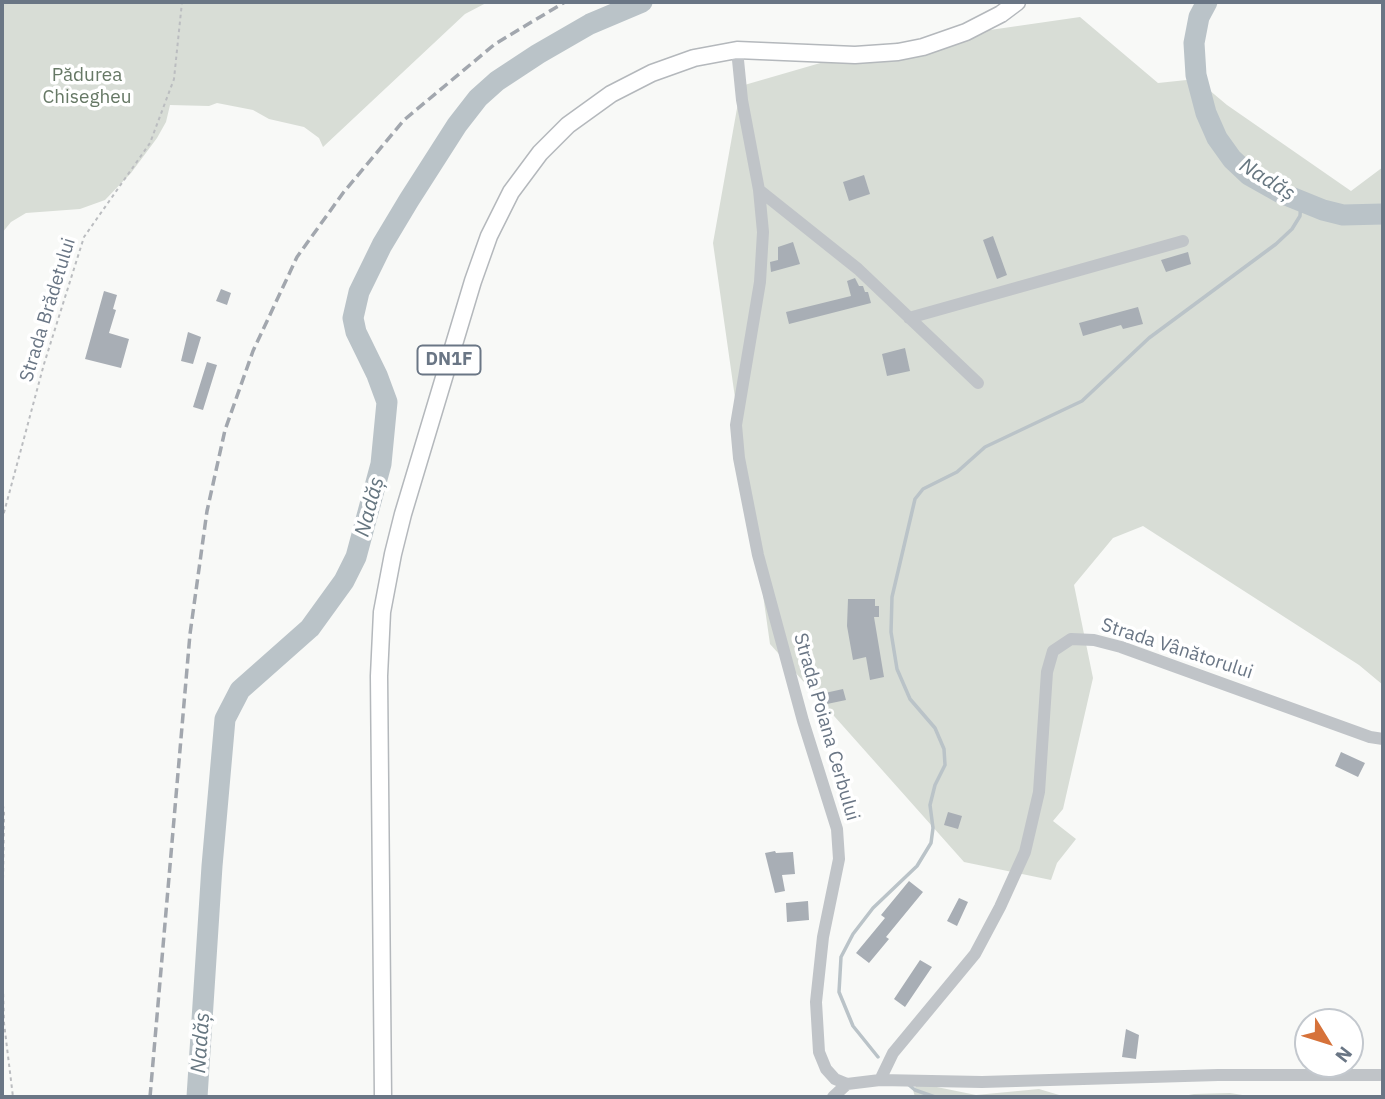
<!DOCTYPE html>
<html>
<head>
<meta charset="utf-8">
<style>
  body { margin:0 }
  #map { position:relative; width:1385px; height:1099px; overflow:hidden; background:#f8f9f7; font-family:"IBM Plex Sans",sans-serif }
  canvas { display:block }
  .frame { position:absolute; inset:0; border:4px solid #6a7685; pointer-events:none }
  .north { position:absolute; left:1294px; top:1008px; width:70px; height:70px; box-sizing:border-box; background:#fff; border:2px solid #c3c8ce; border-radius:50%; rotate:128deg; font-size:19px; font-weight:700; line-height:28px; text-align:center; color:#6a7685 }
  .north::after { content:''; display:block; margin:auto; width:24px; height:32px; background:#d6723a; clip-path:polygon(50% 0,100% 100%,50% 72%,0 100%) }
</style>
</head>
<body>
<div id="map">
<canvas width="1385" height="1099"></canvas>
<div class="frame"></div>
<div class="north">N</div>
</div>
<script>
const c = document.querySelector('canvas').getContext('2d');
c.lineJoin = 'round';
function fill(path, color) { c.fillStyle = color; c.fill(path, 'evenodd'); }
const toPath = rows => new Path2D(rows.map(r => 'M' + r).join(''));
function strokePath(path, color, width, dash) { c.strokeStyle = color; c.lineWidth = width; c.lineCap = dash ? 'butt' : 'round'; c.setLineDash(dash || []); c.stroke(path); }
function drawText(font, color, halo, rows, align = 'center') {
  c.font = font + ' "IBM Plex Sans",sans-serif'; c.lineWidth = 7; c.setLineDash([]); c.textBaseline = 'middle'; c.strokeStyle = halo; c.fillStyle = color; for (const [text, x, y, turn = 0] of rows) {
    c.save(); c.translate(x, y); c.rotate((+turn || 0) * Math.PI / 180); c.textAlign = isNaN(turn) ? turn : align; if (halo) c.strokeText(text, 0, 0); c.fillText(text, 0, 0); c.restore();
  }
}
fill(toPath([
  [2,2,488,2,465,14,323,147,319,138,304,127,269,119,253,110,217,103,209,106,170,105,166,122,157,138,131,173,105,200,80,209,26,213,11,222,2,233],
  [1080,17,1158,83,1196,79,1227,105,1351,191,1383,167,1383,685,1359,665,1143,526,1113,538,1074,585,1093,678,1063,809,1053,821,1076,839,1057,863,1051,880,964,862,770,644,713,243,741,86,879,46],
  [917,1085,932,1086,976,1095,1039,1089,1066,1097,915,1097,913,1090],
  [1230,1093,1255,1097,1178,1097,1194,1094]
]), '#d8ddd6');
strokePath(toPath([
  [878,1057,853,1026,839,992,841,957,853,934,873,908,917,866,931,843,933,828,930,805,935,785,945,765,944,749,935,728,910,699,897,669,891,632,892,597,915,499,923,489,957,472,985,447,1082,401,1149,338,1276,244,1292,229,1300,216,1301,201],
  [909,1085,915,1090,935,1097]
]), '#bac3c8', 3.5);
strokePath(toPath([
  [1207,2,1199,17,1194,43,1196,75,1206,113,1217,138,1232,159,1249,175,1281,193,1323,210,1343,215,1383,214],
  [197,1097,212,866,225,719,240,690,310,628,344,581,356,557,381,464,387,402,377,375,356,332,353,318,359,292,382,245,409,200,457,125,478,98,497,81,538,54,590,24,642,2]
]), '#bac3c8', 21);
fill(toPath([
  [864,175,870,194,849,201,843,182],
  [993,236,1007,275,997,279,983,240],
  [793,242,800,264,771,272,770,262,778,260,778,247],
  [1188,252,1191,264,1166,272,1161,260],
  [855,278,859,286,863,286,865,292,868,292,871,303,789,324,786,312,851,296,847,281],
  [221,289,231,293,227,305,216,301],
  [104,291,117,295,113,309,116,310,109,333,129,339,121,368,85,359],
  [1138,307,1143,324,1123,329,1121,325,1083,336,1079,323],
  [188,332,201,337,193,364,181,361],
  [905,348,910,371,887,376,882,354],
  [207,362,217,365,203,410,193,407],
  [848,599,875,599,875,606,879,606,879,617,874,617,884,677,870,680,866,657,853,660,847,626],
  [843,689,846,700,827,704,825,693],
  [1341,752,1365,763,1358,777,1335,766],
  [948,812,962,816,958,829,944,825],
  [775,851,776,853,793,852,795,874,782,875,785,891,775,893,765,853],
  [909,881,923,892,886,937,889,939,869,963,856,953,885,918,881,915],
  [959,898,968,902,957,926,947,921],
  [808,901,809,920,787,922,786,903],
  [920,960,932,967,905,1007,894,999],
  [1126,1029,1139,1035,1136,1059,1122,1057]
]), '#a8aeb5');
const major = toPath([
  [383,1097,379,676,382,612,393,554,403,514,473,281,489,236,511,192,540,153,568,125,611,94,652,73,694,58,737,50,855,55,898,52,923,47,966,32,1001,14,1017,2]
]);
strokePath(major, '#b4b8bc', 19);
strokePath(toPath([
  [2,520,44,364,84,237,150,143,174,79,182,2],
  [2,798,4,813,2,954,4,1023,13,1097]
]), '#bbbdc0', 2, [3.5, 3.5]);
strokePath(toPath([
  [737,50,742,100,759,190,763,232,760,282,736,425,739,458,758,555,803,721,837,829,839,859,823,937,816,1002,819,1052,826,1069,835,1079,847,1084,880,1080,982,1082,1218,1075,1383,1075],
  [759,190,858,269,978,383],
  [909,318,1183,241],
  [880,1080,893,1053,975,954,1000,907,1025,852,1039,792,1047,672,1053,651,1071,639,1094,640,1121,647,1370,737,1383,739],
  [833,1097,847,1084]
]), '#c0c4c8', 12);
strokePath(major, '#fff', 16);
strokePath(toPath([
  [150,1097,190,634,207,511,225,430,253,351,297,257,343,193,404,120,495,44,565,2]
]), '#a2a7ae', 3.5, [10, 5]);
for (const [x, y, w] of [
  [449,360,63]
]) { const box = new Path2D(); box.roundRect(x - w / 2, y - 14.5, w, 29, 5); c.fillStyle = '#fff'; c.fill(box); strokePath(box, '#6a7685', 2); }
drawText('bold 18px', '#6a7685', null, [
  ["DN1F",449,360]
]);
drawText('19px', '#667865', '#fff', [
  ["Pădurea",87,76],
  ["Chisegheu",87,98]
]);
drawText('19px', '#6a7685', '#fff', [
  ["Strada Brădetului",48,310,-73],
  ["Strada Vânătorului",1177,649,18],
  ["Strada Poiana Cerbului",826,727,74]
]);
drawText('italic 21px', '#667680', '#fff', [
  ["Nadăș",1267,180,32],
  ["Nadăș",370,507,-75],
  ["Nadăș",201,1043,-86]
]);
</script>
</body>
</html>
